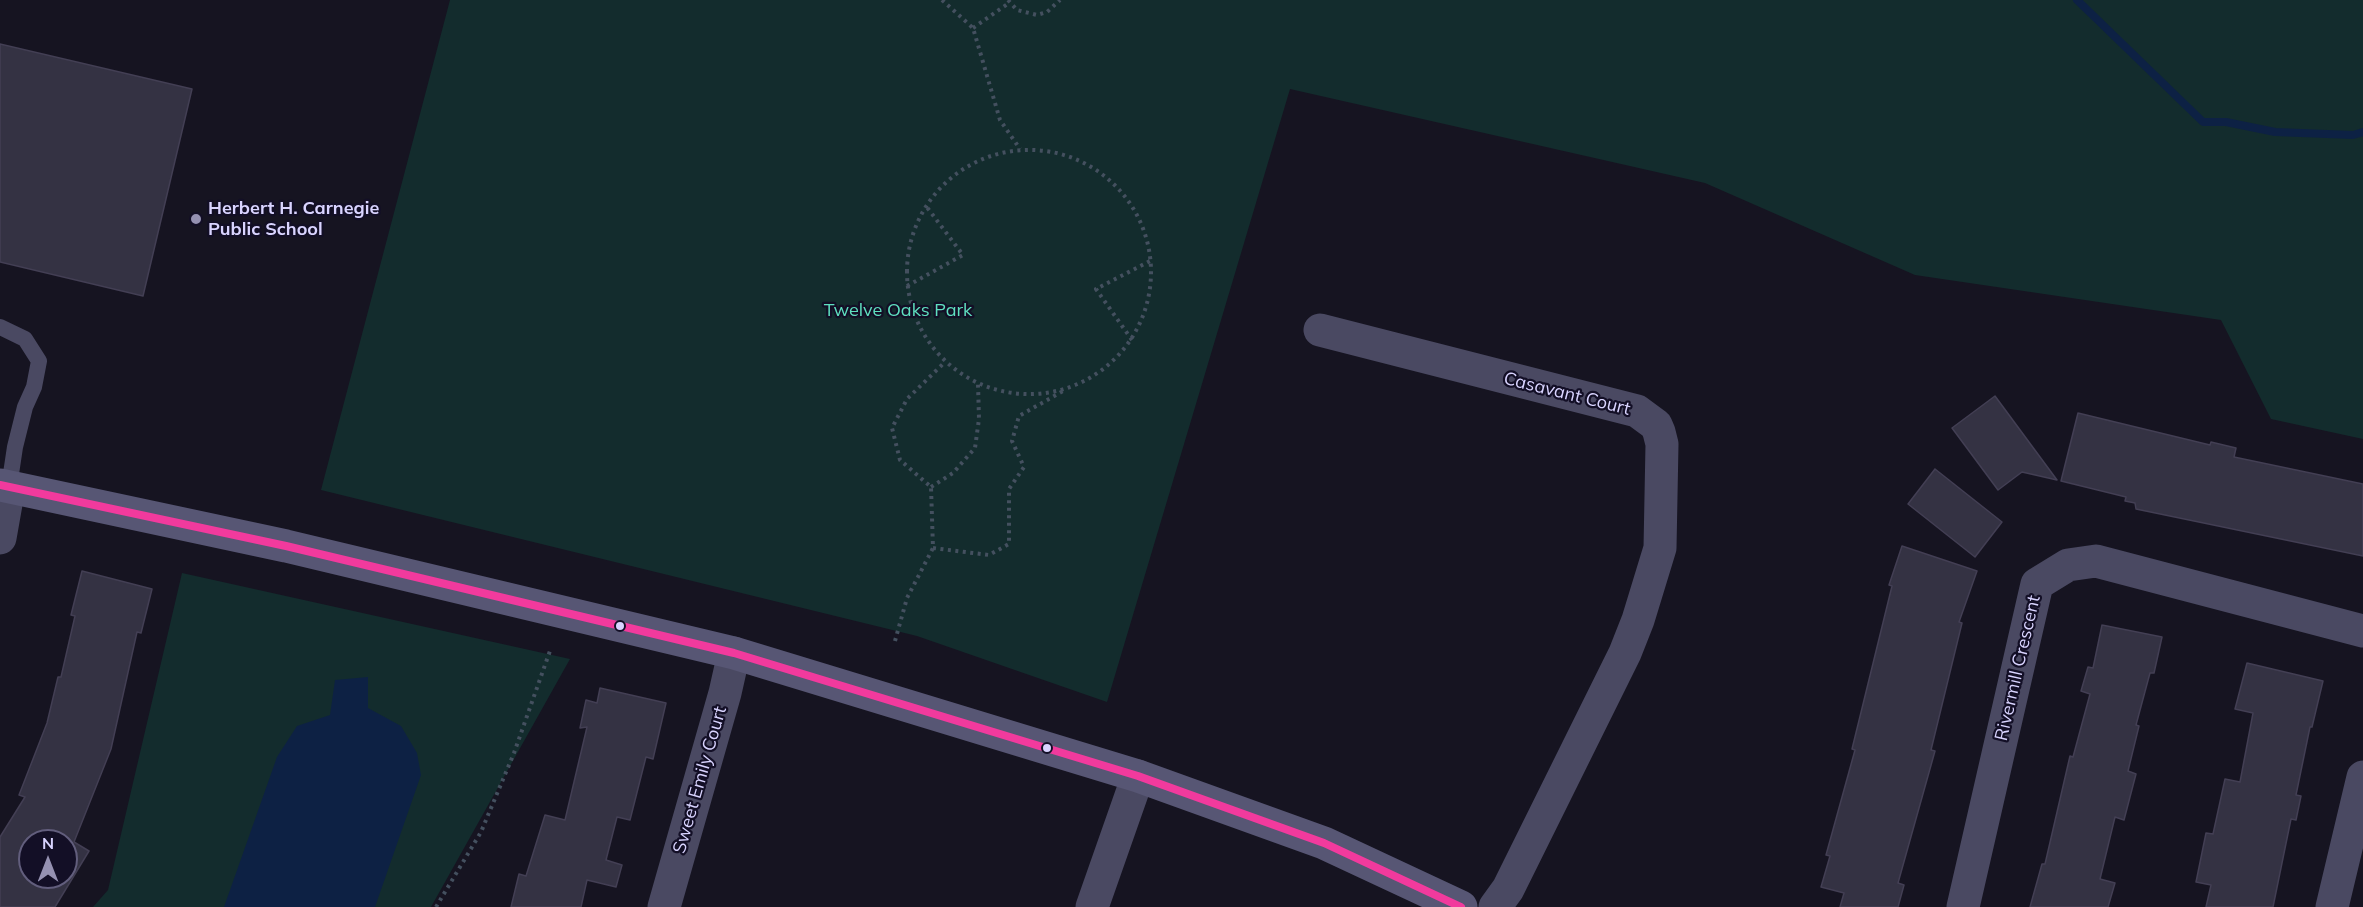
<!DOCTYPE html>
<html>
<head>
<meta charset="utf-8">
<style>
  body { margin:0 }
  #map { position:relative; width:2363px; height:907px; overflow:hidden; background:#161421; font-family:Mulish,sans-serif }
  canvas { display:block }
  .north { position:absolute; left:18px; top:829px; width:60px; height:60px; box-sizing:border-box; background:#130f26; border:2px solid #625e7d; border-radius:50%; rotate:0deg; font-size:16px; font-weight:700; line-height:24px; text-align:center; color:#d9d4ff }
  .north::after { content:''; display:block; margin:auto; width:21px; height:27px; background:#9591b1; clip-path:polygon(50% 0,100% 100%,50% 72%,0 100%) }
</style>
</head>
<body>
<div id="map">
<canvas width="2363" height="907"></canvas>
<div class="north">N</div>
</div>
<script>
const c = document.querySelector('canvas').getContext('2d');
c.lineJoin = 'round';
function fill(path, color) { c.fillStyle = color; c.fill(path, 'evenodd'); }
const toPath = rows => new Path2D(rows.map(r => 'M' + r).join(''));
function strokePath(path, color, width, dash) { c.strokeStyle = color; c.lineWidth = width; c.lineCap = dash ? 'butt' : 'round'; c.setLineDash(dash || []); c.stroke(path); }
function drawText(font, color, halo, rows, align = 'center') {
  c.font = font + ' Mulish,sans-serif'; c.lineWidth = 4.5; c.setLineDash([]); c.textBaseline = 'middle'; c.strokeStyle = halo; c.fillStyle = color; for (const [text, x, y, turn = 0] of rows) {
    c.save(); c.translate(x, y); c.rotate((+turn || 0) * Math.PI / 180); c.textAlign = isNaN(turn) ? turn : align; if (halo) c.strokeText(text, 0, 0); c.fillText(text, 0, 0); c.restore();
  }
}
fill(toPath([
  [450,0,2363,0,2363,439,2271,419,2221,320,1915,275,1705,183,1290,89,1107,702,917,636,321,490],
  [182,573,570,659,431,907,93,907,108,890]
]), '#132c2d');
fill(toPath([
  [368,677,368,708,401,726,417,753,421,775,375,907,224,907,277,757,297,726,330,715,335,680]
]), '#0d2144');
strokePath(toPath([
  [2077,0,2203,122,2226,122,2275,132,2353,135,2363,132]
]), '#0d2144', 8);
const building = toPath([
  [0,44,192,89,143,296,0,262,0,44],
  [1995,396,2057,480,2022,472,1998,490,1952,428,1995,396],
  [2078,413,2210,445,2211,442,2236,448,2234,457,2363,484,2363,556,2136,509,2135,503,2125,501,2126,497,2061,481,2078,413],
  [1935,469,2002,522,1975,557,1908,504,1935,469],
  [1902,546,1977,571,1959,622,1962,623,1931,750,1935,751,1898,883,1904,885,1898,907,1840,907,1844,893,1821,887,1830,856,1826,855,1855,750,1852,749,1892,586,1889,585,1902,546],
  [82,571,152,589,141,633,137,632,111,749,74,842,89,851,55,907,0,907,0,837,25,797,19,795,47,723,58,677,61,677,75,616,71,615,82,571],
  [30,841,66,841,66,877,30,877,30,841],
  [2102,625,2162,637,2154,673,2150,673,2136,725,2139,726,2128,771,2136,774,2124,820,2115,817,2100,879,2115,883,2108,907,2030,907,2042,864,2045,864,2070,756,2073,757,2090,694,2081,691,2088,667,2093,668,2102,625],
  [2247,663,2323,681,2312,727,2310,727,2296,795,2301,796,2296,820,2291,819,2273,907,2206,907,2211,885,2196,882,2206,833,2213,834,2225,779,2240,782,2253,713,2235,709,2247,663],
  [600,688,666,703,653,759,646,757,630,820,617,817,606,860,622,865,616,887,587,880,581,907,511,907,519,874,526,876,545,815,565,820,587,727,580,728,586,700,597,703,600,688]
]);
fill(building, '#343243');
strokePath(building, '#433f54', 1.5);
strokePath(toPath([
  [942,0,973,28,1000,120,1020,149],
  [1008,0,1017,10,1037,15,1047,12,1060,0],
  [973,28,1009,3],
  '907 272a122 122 0 1 1 244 0a122 122 0 1 1-244 0Z',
  [907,286,963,255,926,206],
  [1132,340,1096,289,1152,260],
  [931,487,953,473,975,448,979,419,978,384],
  [933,548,989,555,1009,544,1009,489,1024,467,1012,441,1019,416,1063,391],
  [895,641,907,598,933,548,931,487,900,460,892,428,907,399,945,362],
  [436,907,481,832,514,753,551,648]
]), '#44505f', 4, [3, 4.5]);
strokePath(toPath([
  [0,327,25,339,39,361,34,387,25,407,15,447,9,487]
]), '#4a4962', 16);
strokePath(toPath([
  [1320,330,1637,411,1656,425,1659,432,1662,444,1660,548,1638,620,1625,653,1508,889,1495,907],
  [0,538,9,487],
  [664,907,725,693,734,653],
  [1092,907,1138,776],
  [1963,907,2037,584,2068,565,2096,561,2363,631],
  [2332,907,2363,777]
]), '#4a4962', 33);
strokePath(toPath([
  [0,485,286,546,734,653,1138,776,1324,843,1461,907]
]), '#575674', 33);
strokePath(toPath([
  [0,485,286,546,734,653,1138,776,1324,843,1461,907]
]), '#f13a9d', 8);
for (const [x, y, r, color] of [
  [196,219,6,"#9591b1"],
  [620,626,5,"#d9d4ff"],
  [1047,748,5,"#d9d4ff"]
]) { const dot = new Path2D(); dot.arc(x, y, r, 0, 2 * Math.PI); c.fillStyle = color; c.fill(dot); strokePath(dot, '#130f26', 2); }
drawText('bold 18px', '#d9d4ff', '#130f26', [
  ["Herbert H. Carnegie",208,209],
  ["Public School",208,230]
], 'left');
drawText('18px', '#5fe0c0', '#130f26', [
  ["Twelve Oaks Park",898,311]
]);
drawText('18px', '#d9d4ff', '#130f26', [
  ["Casavant Court",1567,394,14],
  ["Rivermill Crescent",2018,668,-77],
  ["Sweet Emily Court",700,780,-74]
]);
</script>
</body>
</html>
